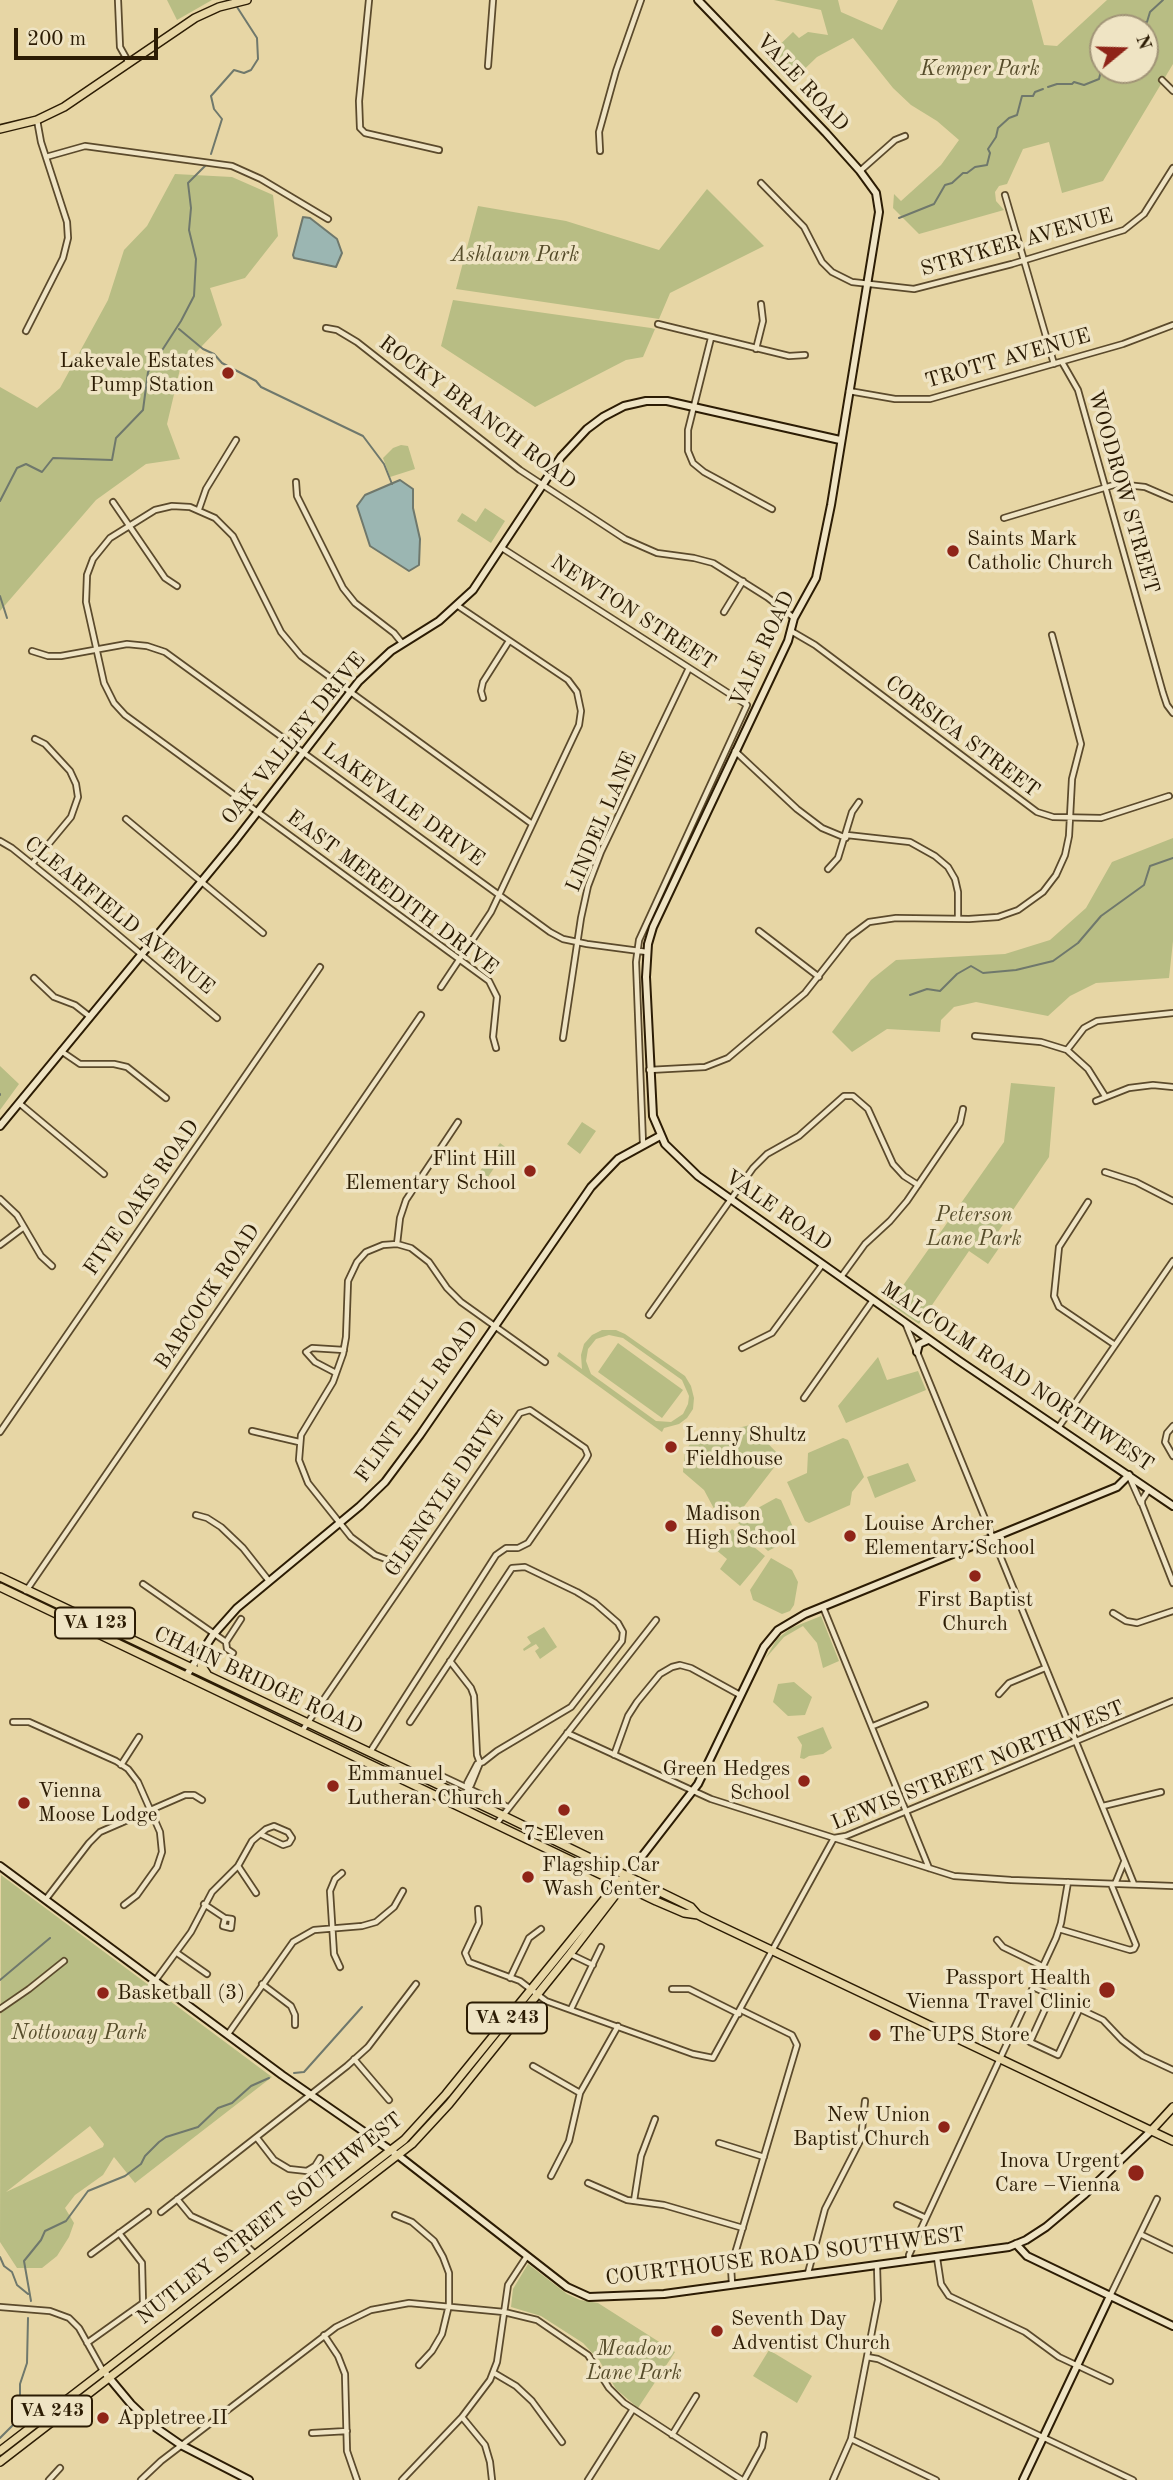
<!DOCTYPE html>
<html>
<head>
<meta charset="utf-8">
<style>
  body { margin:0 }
  #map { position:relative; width:1173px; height:2480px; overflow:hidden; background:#e7d6a5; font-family:"Old Standard TT",serif }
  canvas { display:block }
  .north { position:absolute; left:1089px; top:14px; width:70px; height:70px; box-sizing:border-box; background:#efe4c4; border:2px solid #a19477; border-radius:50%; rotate:71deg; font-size:19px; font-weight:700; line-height:28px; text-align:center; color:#2c1c04 }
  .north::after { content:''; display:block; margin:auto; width:24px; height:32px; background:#8f2418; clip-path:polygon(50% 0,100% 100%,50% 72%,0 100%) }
  .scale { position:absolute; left:14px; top:28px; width:144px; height:32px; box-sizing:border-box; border:4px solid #2c1c04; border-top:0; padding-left:9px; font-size:21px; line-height:24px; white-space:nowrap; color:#2c1c04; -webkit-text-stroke:5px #efe4c4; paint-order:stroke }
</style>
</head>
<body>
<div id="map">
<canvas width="1173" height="2480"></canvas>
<div class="north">N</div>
<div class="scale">200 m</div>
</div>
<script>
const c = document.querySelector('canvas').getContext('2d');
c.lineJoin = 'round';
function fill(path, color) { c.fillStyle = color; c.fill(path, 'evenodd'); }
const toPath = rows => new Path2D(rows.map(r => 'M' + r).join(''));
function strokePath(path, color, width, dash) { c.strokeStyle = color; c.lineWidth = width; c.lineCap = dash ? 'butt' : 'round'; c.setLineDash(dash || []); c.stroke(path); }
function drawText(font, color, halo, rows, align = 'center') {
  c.font = font + ' "Old Standard TT",serif'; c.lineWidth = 7; c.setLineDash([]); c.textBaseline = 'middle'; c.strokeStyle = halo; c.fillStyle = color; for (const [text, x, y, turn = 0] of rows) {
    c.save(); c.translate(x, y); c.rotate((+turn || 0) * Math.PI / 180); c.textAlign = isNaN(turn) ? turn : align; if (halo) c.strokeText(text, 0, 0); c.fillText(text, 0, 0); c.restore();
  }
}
fill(toPath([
  [167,0,212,0,177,20],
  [774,0,838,0,841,12,882,30,898,0,1032,0,1044,45,1057,46,1107,0,1173,0,1173,64,1103,181,1062,193,1049,142,1023,149,1007,184,999,186,995,192,996,201,1004,210,919,234,893,208,894,194,901,201,941,165,959,140,937,121,911,105,893,88,853,38,817,57,790,83,766,58,793,32,799,38,808,32,828,35,821,10],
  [1103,28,1145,28,1145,70,1103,70],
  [175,174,232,177,273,195,278,236,245,278,210,288,222,325,180,369,167,424,180,459,146,464,96,500,0,611,0,387,37,408,60,388,108,300,124,250,147,226],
  [707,189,764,246,670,293,659,319,456,289,478,206,566,221,659,250],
  [453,300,651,328,655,329,643,357,626,360,535,407,441,346],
  [401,445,408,446,415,469,390,477,383,458,393,448],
  [485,508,505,521,491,543,457,521,462,513,476,522],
  [1173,838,1173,941,1169,978,1096,983,1070,996,1048,1016,976,1002,954,1007,941,1020,940,1032,887,1029,852,1052,832,1032,871,980,896,960,1005,954,1050,940,1086,908,1112,862],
  [0,1066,19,1084,0,1110],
  [1011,1083,1055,1087,1049,1157,998,1232,999,1248,988,1264,969,1251,919,1324,890,1304,1004,1142],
  [582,1122,596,1131,580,1154,567,1144],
  [500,1143,516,1155,508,1166,494,1168,488,1177,485,1175,482,1179,479,1177,482,1173,480,1171],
  [602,1330,616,1330,625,1334,685,1376,691,1386,694,1398,693,1409,687,1418,679,1424,664,1428,662,1432,557,1356,559,1352,582,1369,581,1355,584,1344,592,1335],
  [609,1335,623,1338,682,1380,689,1396,688,1404,683,1414,671,1422,656,1421,591,1374,586,1361,588,1349,596,1339],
  [618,1343,683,1390,662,1418,598,1372],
  [878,1357,887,1380,918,1371,926,1390,846,1423,838,1406],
  [750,1425,779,1455,779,1461,742,1509,733,1517,719,1518,704,1490,683,1472,685,1451,691,1443,698,1438],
  [843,1438,848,1440,864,1477,852,1492,850,1505,809,1523,805,1521,787,1482,807,1473,808,1453],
  [908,1463,916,1481,875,1498,867,1477],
  [776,1498,781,1500,797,1536,768,1551,738,1523,747,1514],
  [732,1529,765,1556,740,1586,720,1569,727,1559,715,1549],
  [771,1558,792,1570,798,1582,794,1605,790,1611,782,1614,753,1600,750,1590],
  [821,1616,839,1661,823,1668,817,1643,803,1626,784,1637,765,1659,777,1639,791,1628],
  [544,1627,557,1647,540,1659,535,1651,539,1648,536,1644,524,1651,523,1649,531,1643,527,1637],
  [794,1682,812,1697,805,1715,788,1716,773,1702,778,1684],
  [823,1727,832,1748,823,1754,809,1756,804,1759,800,1758,802,1745,797,1737],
  [1,1875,272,2077,135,2183,114,2157,103,2175,75,2195,65,2208,74,2223,69,2237,57,2256,42,2268,17,2268,0,2242],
  [90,2126,104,2144,103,2147,6,2192],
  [528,2264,567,2294,580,2300,598,2303,675,2352,638,2408,616,2389,599,2360,583,2343,541,2316,511,2307,513,2289],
  [769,2350,812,2376,797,2403,753,2376]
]), '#b8bd84');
const water = toPath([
  [303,217,310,218,337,239,342,253,336,267,294,258,293,255,303,217],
  [400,480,413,489,413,508,420,539,419,565,409,571,370,546,357,506,365,495,400,480]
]);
fill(water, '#9bb6b2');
strokePath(water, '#6f786c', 2);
strokePath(toPath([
  [1135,28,1137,22,1147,22,1150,12,1163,0],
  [1048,87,1057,84,1072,84,1074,82,1084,85,1099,79,1101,71,1107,70],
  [211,154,222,119,214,109,211,96,234,70,244,73,251,70,258,59,257,38,237,7],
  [899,218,934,204,945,185,952,183,963,173,967,173,975,167,987,165,990,153,988,149,996,137,998,128,1009,118,1017,115,1022,96,1033,96,1035,92,1043,89],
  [179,329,203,349,214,354,222,363,256,381,261,387,363,436,384,464,392,484],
  [0,501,17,468,26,464,42,472,53,458,112,460,116,438,143,410,148,372,181,321,194,296,196,259,189,230,191,208,188,183,206,165],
  [0,596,7,618],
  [910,995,927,989,940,991,957,974,971,966,983,973,1016,970,1053,961,1078,943,1101,916,1144,885,1150,866,1173,858],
  [0,1094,0,1095],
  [0,1980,50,1938],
  [294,2073,304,2072,362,2007],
  [0,2257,4,2266,12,2272,17,2285,28,2294],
  [31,2301,24,2261,41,2240,45,2231,66,2221,88,2191,125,2176,141,2164,145,2156,159,2142,166,2137,198,2127,218,2108,232,2103,251,2086,269,2078],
  [0,2438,20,2418,20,2384,27,2363,28,2318]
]), '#6f786c', 2);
const street = toPath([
  [118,0,120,47,129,63],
  [369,0,359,101,360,128,365,133,439,150],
  [488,66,493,0],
  [1162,80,1173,91],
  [600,151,599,132,616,71,641,0],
  [46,157,85,146,232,166,261,179,328,219],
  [860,171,895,140,905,136],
  [761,183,804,227,822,262,832,272,852,282,914,289,1012,264,1124,230,1144,214,1173,168],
  [1005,195,1054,364],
  [658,324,789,356,805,355],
  [326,328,337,330,357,342,520,470,625,539,657,553,694,558,713,563,767,597,794,618],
  [26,331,63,258,68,238,67,222,41,142,37,120],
  [711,338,688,430,688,451,693,463,704,472,772,509],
  [756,349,763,321,761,304],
  [1062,362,1078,390,1163,693,1167,705,1173,713],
  [849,391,895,399,930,399,1123,344,1173,325],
  [296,482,297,496,343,588,355,603,394,633,402,643],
  [113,502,165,578,177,586],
  [199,509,206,489,236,440],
  [1004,518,1117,484,1145,487,1173,499],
  [502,548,747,705,639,940,636,962,643,1144],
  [724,612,743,581],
  [791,631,815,645,1037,812,1053,817,1101,818,1169,796],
  [32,651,48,656,61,656,127,644,147,646,165,652,550,932,563,939,587,944,647,952],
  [483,698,481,691,483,682,509,641],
  [735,751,797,809,822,828,846,838],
  [126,819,263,933],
  [847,835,910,842,935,856,948,867,955,879,958,892,958,919],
  [0,841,12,848,79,902,217,1018],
  [32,864,71,817,78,797,76,784,70,771,45,744,35,739],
  [828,869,838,858,852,812,859,802],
  [759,931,819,977],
  [34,978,54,997,75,1005,89,1016],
  [441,987,491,912,579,725,581,711,577,692,568,680,458,606],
  [975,1036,1041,1042,1067,1050,1088,1069,1105,1096],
  [563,1038,581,918,588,886,601,852,689,668],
  [496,1048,493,1037,497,997,489,981,125,715,114,703,104,683,86,602,87,575,93,559,110,538,155,510,172,506,190,507,215,518,233,536,281,632,301,656,532,824],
  [1067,1050,1084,1028,1097,1021,1173,1013],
  [61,1051,80,1064,114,1064,127,1067,166,1098],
  [649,1070,705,1067,728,1058,805,993,849,937,869,922,896,918,969,919,998,917,1018,910,1043,892,1056,875,1065,855,1069,836,1072,779,1081,744,1052,635],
  [1096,1101,1129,1088,1153,1085,1173,1087],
  [19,1103,104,1174],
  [1105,1172,1136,1182,1173,1201],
  [0,1199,17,1215,41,1256,52,1266],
  [1088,1202,1059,1247,1054,1296,1059,1307,1115,1345],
  [397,1244,400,1218,406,1200,458,1122],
  [0,1245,24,1227],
  [841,1277,865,1244,890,1221,907,1201,960,1123,963,1109],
  [649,1315,753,1168,767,1154,799,1136,844,1096,853,1096,868,1109,893,1164,904,1176,918,1185],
  [906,1325,1134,1884],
  [742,1348,772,1333,822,1265],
  [336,1373,315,1362,306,1352,312,1348,344,1350],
  [804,1398,873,1300],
  [1173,1426,1167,1433,1165,1442,1173,1456],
  [1058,1428,1173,1261],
  [252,1431,299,1442],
  [0,1432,320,967],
  [1129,1476,1141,1503],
  [1149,1489,1142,1500,1142,1504,1173,1583],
  [196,1515,207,1518,221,1527,243,1548,269,1581],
  [391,1561,375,1555,351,1537,308,1483,299,1460,301,1435,333,1382,343,1354,346,1337,348,1281,357,1262,366,1252,383,1245,397,1244,411,1248,429,1262,447,1288,461,1302,545,1362],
  [143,1584,226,1642,227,1649,233,1653],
  [26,1591,421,1015],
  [823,1607,929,1868],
  [1113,1613,1126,1621,1137,1623,1173,1611],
  [226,1642,241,1619],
  [450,1661,471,1688,474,1696,477,1755,480,1763,471,1785,463,1797],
  [999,1694,1009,1683,1045,1668],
  [13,1722,29,1722,116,1761,128,1769,138,1782,160,1832,162,1852,157,1867,137,1895,124,1905],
  [410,1722,512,1568,525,1567,577,1592,595,1603,618,1623,623,1632,622,1641,571,1707,497,1751,483,1762,477,1764,467,1783,467,1788],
  [873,1726,925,1705],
  [302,1731,520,1413,530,1410,585,1448,588,1455,586,1459,528,1543,518,1548,506,1548,496,1555,370,1752],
  [567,1733,711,1799,954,1876,1011,1880,1173,1886],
  [614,1755,628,1716,637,1702,660,1674,672,1667,680,1665,691,1668,740,1695],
  [121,1765,139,1737],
  [442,1776,508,1807],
  [1103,1806,1161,1792],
  [497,1823,656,1620],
  [238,1866,256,1893],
  [1115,1884,1124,1862],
  [46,1899,89,1843,100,1832,185,1795,194,1795,202,1800],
  [204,1904,225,1918,232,1919,231,1928,223,1926,225,1918],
  [478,1909,479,1923,465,1953,469,1962,520,1981,546,2001,693,2054,713,2058,834,1838,846,1836,1173,1701],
  [1059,1929,1130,1950,1134,1949,1136,1945,1111,1884],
  [997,1940,1003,1947,1042,1966],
  [177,1953,207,1974],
  [570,1954,593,1965],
  [340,1967,334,1954,330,1891,335,1879,342,1873],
  [510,1978,529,1938,541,1929],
  [155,1981,191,1932,212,1892,238,1866,252,1841,266,1829,274,1826,288,1832,292,1838,289,1843,283,1845,262,1835],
  [262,1984,291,2006,295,2015,295,2025],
  [1033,1987,1103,2020,1122,2040,1143,2056,1173,2070],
  [672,1989,689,1989,739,2014],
  [1051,1996,1030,2042,1058,2055,1079,2010],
  [0,2009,29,1989,64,1961],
  [571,2009,601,1947],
  [228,2034,293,1942,314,1930,362,1926,376,1922,394,1907,403,1891],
  [354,2059,389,2100],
  [533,2066,580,2093],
  [257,2138,274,2160,289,2169,307,2171,315,2166,320,2158],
  [719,2143,764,2157],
  [551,2176,569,2141,580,2093,618,2026],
  [588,2183,627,2200,664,2205,743,2228],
  [177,2199,191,2216,239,2238,256,2255],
  [634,2201,641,2156,655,2119],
  [897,2205,926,2218],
  [161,2212,347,2066,368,2047,416,1984],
  [395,2215,412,2222,434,2241,443,2257,449,2273,449,2305,442,2334,432,2351,419,2365],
  [1140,2234,1173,2250],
  [91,2254,148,2212],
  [937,2258,941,2284,949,2296,1025,2332,1059,2357,1110,2381],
  [909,2261,909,2255,926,2218,1056,1938,1061,1923,1068,1882],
  [808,2273,825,2209,861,2139,865,2101],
  [732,2284,731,2267,797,2045,792,2035,741,2010],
  [1110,2296,1157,2199],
  [0,2307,50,2311,69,2318,79,2328,103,2371],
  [324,2335,338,2356,345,2374,347,2451,357,2480],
  [87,2343,143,2303,142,2263,119,2233],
  [867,2357,878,2359,1133,2480],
  [494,2373,516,2386,532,2401,562,2442],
  [462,2417,485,2445,490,2462,492,2480],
  [312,2433,347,2431],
  [672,2435,696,2396],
  [851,2439,936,2480],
  [49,2480,60,2468],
  [141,2480,161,2461,336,2327,371,2310,409,2303,504,2312,537,2320,588,2355,609,2388,624,2403,742,2480],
  [402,2480,462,2417,490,2380,497,2362,508,2285,527,2256],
  [588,2480,633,2409],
  [744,2480,762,2447,764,2435],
  [833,2480,851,2439,878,2300,877,2266]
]);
const secondary = toPath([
  [698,0,826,133,860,171,876,193,879,212,831,505,816,578,794,618,788,641,653,927,648,944,646,977,653,1116,665,1144,698,1176,958,1360,1173,1506],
  [0,1126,235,841,359,681,391,651,439,621,473,590,561,457,587,429,603,417,624,406,646,401,667,401,840,440],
  [917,1352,919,1344,928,1340],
  [186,1676,213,1635,237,1608,360,1506,385,1482,420,1435,591,1187,618,1159,660,1136],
  [0,1866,282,2075,399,2156,567,2287,589,2297,664,2294,1009,2247,1026,2240,1046,2227,1084,2195,1151,2131],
  [626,1877,698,1784,764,1647,778,1630,805,1614,1117,1487,1129,1475],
  [1016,2244,1027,2256,1173,2326],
  [106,2374,131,2404,155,2427,181,2445,249,2480],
  [1023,2480,1110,2296]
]);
const primary = toPath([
  [0,129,37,120,64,107,195,18,219,7,247,0],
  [0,1577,502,1815,691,1907,698,1915],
  [0,1587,656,1901,684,1913,698,1915,710,1921,1173,2141],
  [201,1652,201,1665,207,1674],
  [1151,2131,1173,2107],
  [0,2451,404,2140,446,2094,620,1880],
  [0,2462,412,2144,449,2104,570,1954,623,1885,626,1877]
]);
strokePath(street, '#5b4a2c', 8);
strokePath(secondary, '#2c1c04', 10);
strokePath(primary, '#2c1c04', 10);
strokePath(street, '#efe4c4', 4.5);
strokePath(secondary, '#efe4c4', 6);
strokePath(primary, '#e7d6a5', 7);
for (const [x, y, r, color] of [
  [228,373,7,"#8f2418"],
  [953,551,7,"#8f2418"],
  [530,1171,7,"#8f2418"],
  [671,1447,7,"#8f2418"],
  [671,1526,7,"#8f2418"],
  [850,1536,7,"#8f2418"],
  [975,1576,7,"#8f2418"],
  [804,1781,7,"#8f2418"],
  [333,1786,7,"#8f2418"],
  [24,1803,7,"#8f2418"],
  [564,1810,7,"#8f2418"],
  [528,1877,7,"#8f2418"],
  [1107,1990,9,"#8f2418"],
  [103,1993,7,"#8f2418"],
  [875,2035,7,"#8f2418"],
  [944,2127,7,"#8f2418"],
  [1136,2173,9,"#8f2418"],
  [717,2331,7,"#8f2418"],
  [103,2418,7,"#8f2418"]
]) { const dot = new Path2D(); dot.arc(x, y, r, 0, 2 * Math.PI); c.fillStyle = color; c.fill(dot); strokePath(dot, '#efe4c4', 2.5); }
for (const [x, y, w] of [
  [95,1623,80],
  [507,2018,80],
  [52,2411,80]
]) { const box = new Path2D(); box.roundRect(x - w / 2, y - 15.5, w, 31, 5); c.fillStyle = '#efe4c4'; c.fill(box); strokePath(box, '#2c1c04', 2); }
drawText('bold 19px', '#2c1c04', null, [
  ["VA 123",95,1623],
  ["VA 243",507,2018],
  ["VA 243",52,2411]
]);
drawText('italic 21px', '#564c2a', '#efe4c4', [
  ["Kemper Park",980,69],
  ["Ashlawn Park",515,255],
  ["Peterson",974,1215],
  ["Lane Park",974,1239],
  ["Nottoway Park",79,2033],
  ["Meadow",634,2349],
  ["Lane Park",634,2373]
]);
drawText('21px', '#2c1c04', '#efe4c4', [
  ["VALE ROAD",802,83,47],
  ["STRYKER AVENUE",1017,243,-16],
  ["TROTT AVENUE",1008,359,-16],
  ["ROCKY BRANCH ROAD",477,413,37],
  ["WOODROW STREET",1123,492,74],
  ["NEWTON STREET",633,613,33],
  ["VALE ROAD",763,649,-65],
  ["CORSICA STREET",962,737,37],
  ["OAK VALLEY DRIVE",294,739,-51],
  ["LAKEVALE DRIVE",403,805,36],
  ["LINDEL LANE",602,822,-67],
  ["EAST MEREDITH DRIVE",392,893,37],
  ["CLEARFIELD AVENUE",119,916,39],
  ["FIVE OAKS ROAD",142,1198,-55],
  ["VALE ROAD",778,1211,35],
  ["BABCOCK ROAD",208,1297,-56],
  ["MALCOLM ROAD NORTHWEST",1017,1377,34],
  ["FLINT HILL ROAD",417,1402,-54],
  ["GLENGYLE DRIVE",445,1494,-56],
  ["CHAIN BRIDGE ROAD",258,1681,25],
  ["LEWIS STREET NORTHWEST",978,1766,-22],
  ["NUTLEY STREET SOUTHWEST",270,2219,-38],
  ["COURTHOUSE ROAD SOUTHWEST",785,2257,-7]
]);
drawText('21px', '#2c1c04', '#efe4c4', [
  ["Lakevale Estates",214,361,"right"],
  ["Pump Station",214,385,"right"],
  ["Saints Mark",967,539],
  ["Catholic Church",967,563],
  ["Flint Hill",516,1159,"right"],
  ["Elementary School",516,1183,"right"],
  ["Lenny Shultz",685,1435],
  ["Fieldhouse",685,1459],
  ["Madison",685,1514],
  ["High School",685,1538],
  ["Louise Archer",864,1524],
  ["Elementary School",864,1548],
  ["First Baptist",975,1600,"center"],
  ["Church",975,1624,"center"],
  ["Green Hedges",790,1769,"right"],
  ["School",790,1793,"right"],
  ["Emmanuel",347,1774],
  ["Lutheran Church",347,1798],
  ["Vienna",38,1791],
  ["Moose Lodge",38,1815],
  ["7-Eleven",564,1834,"center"],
  ["Flagship Car",542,1865],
  ["Wash Center",542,1889],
  ["Passport Health",1091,1978,"right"],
  ["Vienna Travel Clinic",1091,2002,"right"],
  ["Basketball (3)",117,1993],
  ["The UPS Store",889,2035],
  ["New Union",930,2115,"right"],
  ["Baptist Church",930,2139,"right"],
  ["Inova Urgent",1120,2161,"right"],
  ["Care –Vienna",1120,2185,"right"],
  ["Seventh Day",731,2319],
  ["Adventist Church",731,2343],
  ["Appletree II",117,2418]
], 'left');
</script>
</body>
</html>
